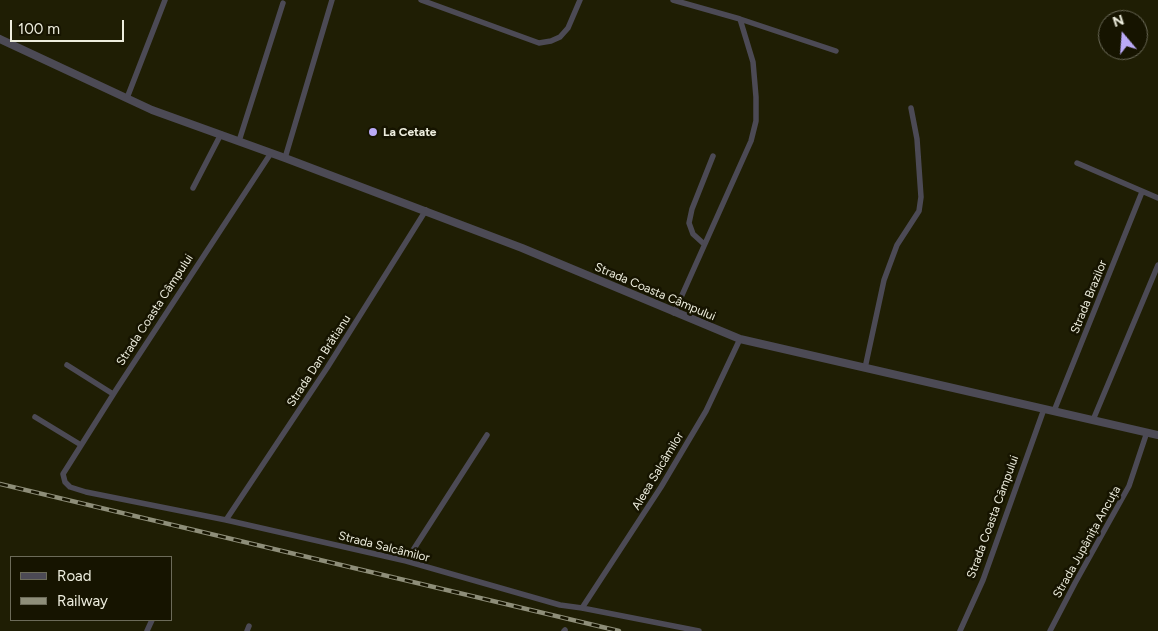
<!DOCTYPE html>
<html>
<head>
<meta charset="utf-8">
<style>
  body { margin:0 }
  #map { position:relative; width:1158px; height:631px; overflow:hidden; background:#1f1e04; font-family:Figtree,sans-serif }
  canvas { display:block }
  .legend { position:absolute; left:10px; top:556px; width:162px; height:65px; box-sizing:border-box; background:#161400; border:1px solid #6c6b59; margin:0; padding:6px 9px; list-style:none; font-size:15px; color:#eeeede }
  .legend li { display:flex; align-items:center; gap:10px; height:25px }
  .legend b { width:25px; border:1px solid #6c6b59 }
  .north { position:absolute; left:1098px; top:10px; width:50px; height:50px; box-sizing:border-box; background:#161400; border:1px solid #6c6b59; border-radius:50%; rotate:342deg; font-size:14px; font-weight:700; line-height:20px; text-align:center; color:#eeeede }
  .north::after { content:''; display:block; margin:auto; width:18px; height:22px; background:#baaaf6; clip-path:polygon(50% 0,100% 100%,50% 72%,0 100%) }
  .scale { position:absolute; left:10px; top:20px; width:114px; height:22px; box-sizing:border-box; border:2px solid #eeeede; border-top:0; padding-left:6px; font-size:15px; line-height:18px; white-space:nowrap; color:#eeeede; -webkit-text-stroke:4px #161400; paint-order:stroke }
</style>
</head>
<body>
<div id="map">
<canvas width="1158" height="631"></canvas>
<ul class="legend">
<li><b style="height:6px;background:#4c4a55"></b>Road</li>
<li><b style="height:6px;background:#8e8e79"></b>Railway</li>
</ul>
<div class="north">N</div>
<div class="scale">100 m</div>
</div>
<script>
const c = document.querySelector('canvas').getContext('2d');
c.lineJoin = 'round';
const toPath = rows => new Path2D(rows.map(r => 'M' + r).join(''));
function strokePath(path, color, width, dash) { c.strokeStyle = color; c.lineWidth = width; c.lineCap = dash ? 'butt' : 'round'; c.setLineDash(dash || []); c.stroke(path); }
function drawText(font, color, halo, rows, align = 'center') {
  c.font = font + ' Figtree,sans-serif'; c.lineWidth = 5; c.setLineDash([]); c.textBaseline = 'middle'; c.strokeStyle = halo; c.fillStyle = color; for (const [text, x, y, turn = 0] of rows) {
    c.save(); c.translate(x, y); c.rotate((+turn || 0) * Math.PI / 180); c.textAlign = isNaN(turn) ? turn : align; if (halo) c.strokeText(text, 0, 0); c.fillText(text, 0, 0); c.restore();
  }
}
strokePath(toPath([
  [421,0,539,43,551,41,560,37,568,28,580,0],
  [673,0,740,19,836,51],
  [127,98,165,0],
  [239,141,283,3],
  [271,153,116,390,63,474,65,482,70,487,86,492,226,520,406,561,560,605,582,608,699,631],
  [285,158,332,0],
  [1077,163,1158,198],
  [193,188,221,134],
  [704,244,693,234,689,223,692,209,713,156],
  [674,313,751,141,756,121,756,97,753,62,740,19],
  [67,365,113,394],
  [865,368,884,280,897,245,919,211,921,197,917,139,911,108],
  [1054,411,1142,192],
  [35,417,81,445],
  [1093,420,1158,265],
  [226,520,327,368,426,210],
  [406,561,487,435],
  [582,608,661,487,706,411,740,339],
  [147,631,152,620],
  [247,631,249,626],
  [564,631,565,630],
  [960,631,983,580,1044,409],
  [1050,631,1075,583,1129,486,1147,432]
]), '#4c4a55', 5.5);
strokePath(toPath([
  [0,39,152,110,285,158,522,248,740,339,1158,435]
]), '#4c4a55', 8);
const rail = toPath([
  [0,484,619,631]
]);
strokePath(rail, '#8e8e79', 4.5);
strokePath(rail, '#161400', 2.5, [8]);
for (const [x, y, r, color] of [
  [373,132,5,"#baaaf6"]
]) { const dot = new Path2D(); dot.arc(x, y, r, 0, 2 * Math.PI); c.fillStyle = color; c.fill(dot); strokePath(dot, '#161400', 2); }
drawText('bold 12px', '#eeeede', '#161400', [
  ["La Cetate",383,132]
], 'left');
drawText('12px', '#eeeede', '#161400', [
  ["Strada Coasta Câmpului",655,292,23],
  ["Strada Brazilor",1089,297,-68],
  ["Strada Coasta Câmpului",155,310,-57],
  ["Strada Dan Brătianu",319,361,-57],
  ["Aleea Salcâmilor",658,471,-59],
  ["Strada Coasta Câmpului",993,517,-70],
  ["Strada Jupânița Ancuța",1087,542,-61],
  ["Strada Salcâmilor",384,547,14]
]);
</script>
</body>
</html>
